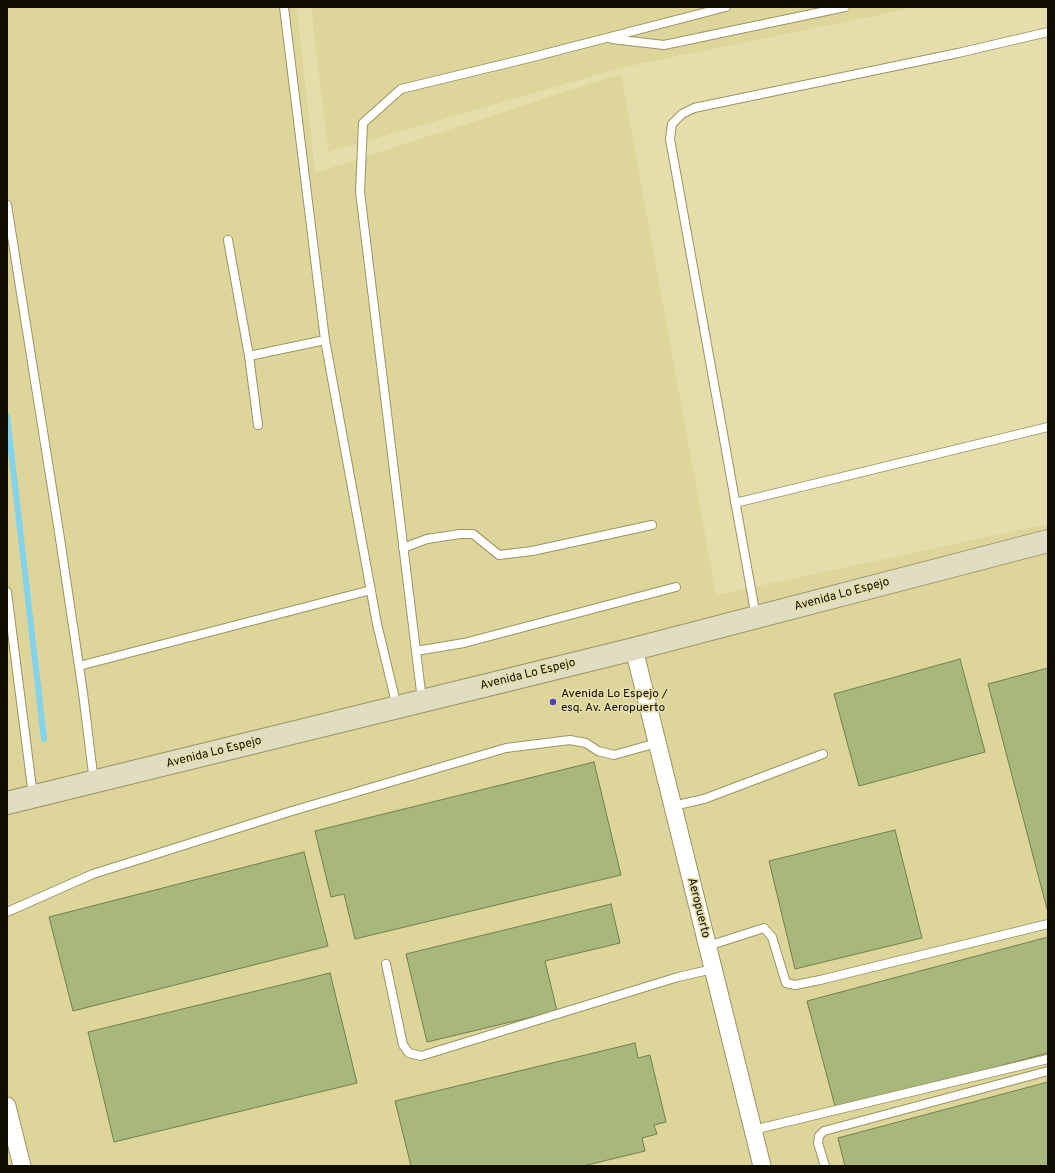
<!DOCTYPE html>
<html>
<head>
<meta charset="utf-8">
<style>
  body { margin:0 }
  #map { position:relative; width:1055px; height:1173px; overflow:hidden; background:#e5deaa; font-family:Overpass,sans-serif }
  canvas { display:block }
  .frame { position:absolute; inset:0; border:8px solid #0f0c00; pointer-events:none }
</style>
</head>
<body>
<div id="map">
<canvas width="1055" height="1173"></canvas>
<div class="frame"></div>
</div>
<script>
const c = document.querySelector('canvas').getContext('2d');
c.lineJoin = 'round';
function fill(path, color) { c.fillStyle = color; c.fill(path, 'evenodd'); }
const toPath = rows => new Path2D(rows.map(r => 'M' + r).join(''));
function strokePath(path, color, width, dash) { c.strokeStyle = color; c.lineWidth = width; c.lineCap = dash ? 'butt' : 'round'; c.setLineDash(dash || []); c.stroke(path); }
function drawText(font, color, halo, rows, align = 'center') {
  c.font = font + ' Overpass,sans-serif'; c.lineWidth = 3.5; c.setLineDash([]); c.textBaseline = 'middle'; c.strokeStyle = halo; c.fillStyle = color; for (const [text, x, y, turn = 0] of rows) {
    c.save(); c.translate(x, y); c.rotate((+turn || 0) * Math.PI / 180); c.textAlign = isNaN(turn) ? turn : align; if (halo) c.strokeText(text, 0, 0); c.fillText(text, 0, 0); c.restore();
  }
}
fill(toPath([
  [7,7,297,7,315,173,621,74,716,595,1048,524,1048,1166,7,1166],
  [311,7,914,7,874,16,624,67,328,152]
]), '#ddd599');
strokePath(toPath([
  [7,416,44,739]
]), '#83d2eb', 6);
const building = toPath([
  [960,659,985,752,859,786,834,694,960,659],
  [1048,668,1048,908,1047,909,988,684,1048,668],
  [594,762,621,875,355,939,344,894,331,897,315,831,594,762],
  [895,830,922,938,795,969,769,861,895,830],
  [304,852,328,946,73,1011,49,917,304,852],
  [611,904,620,943,545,961,557,1011,427,1042,406,954,611,904],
  [1048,937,1048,1053,836,1110,807,1001,1048,937],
  [330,973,357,1083,114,1142,88,1032,330,973],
  [635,1043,638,1058,650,1055,666,1122,654,1125,657,1134,642,1138,645,1151,583,1166,411,1166,395,1101,635,1043],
  [1048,1082,1048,1166,845,1166,838,1138,1048,1082]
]);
fill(building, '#a8b87a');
strokePath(building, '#737f51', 1);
const service = toPath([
  [284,7,325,340,377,624,397,707],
  [612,39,664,45,845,7],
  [7,205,59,532,83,693,94,782],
  [228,240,249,356,258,425],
  [249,356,325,340],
  [735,503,1048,427],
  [403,548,427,539,460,534,473,534,499,555,532,551,652,525],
  [7,592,33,796],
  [756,617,670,139,672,124,682,114,694,108,958,53,1048,32],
  [416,651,464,643,676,587],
  [79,666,371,590],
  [422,700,360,192,363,123,401,89,529,58,726,7],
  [673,806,704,799,823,754],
  [7,912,93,874,292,811,506,748,570,740,586,743,598,751,614,755,657,743],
  [708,946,764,928,772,937,786,983,795,985,820,980,1048,924],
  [386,964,403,1045,409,1053,421,1056,678,977,713,969],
  [753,1130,1048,1059],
  [825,1166,818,1143,819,1136,824,1131,1048,1071]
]);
const minor = toPath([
  [634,649,762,1166],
  [7,1106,22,1166]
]);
const secondary = toPath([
  [7,803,634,649,1048,541]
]);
strokePath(service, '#9c9463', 10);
strokePath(minor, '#9c9463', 19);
strokePath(secondary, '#9c9463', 24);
strokePath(service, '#fff', 8);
strokePath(minor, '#fff', 17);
strokePath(secondary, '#e1ddc3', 22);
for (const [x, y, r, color] of [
  [553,702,4,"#4c41b8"]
]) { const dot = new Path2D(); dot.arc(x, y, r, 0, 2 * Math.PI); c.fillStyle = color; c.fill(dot); strokePath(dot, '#e5deaa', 1.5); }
drawText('12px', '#0f0c00', '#e5deaa', [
  ["Avenida Lo Espejo",842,595,-15],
  ["Avenida Lo Espejo",528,675,-14],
  ["Avenida Lo Espejo",214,753,-14],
  ["Aeropuerto",698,908,76]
]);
drawText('12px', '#0f0c00', '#e5deaa', [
  ["Avenida Lo Espejo /",561,695],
  ["esq. Av. Aeropuerto",561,709]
], 'left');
</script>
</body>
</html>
